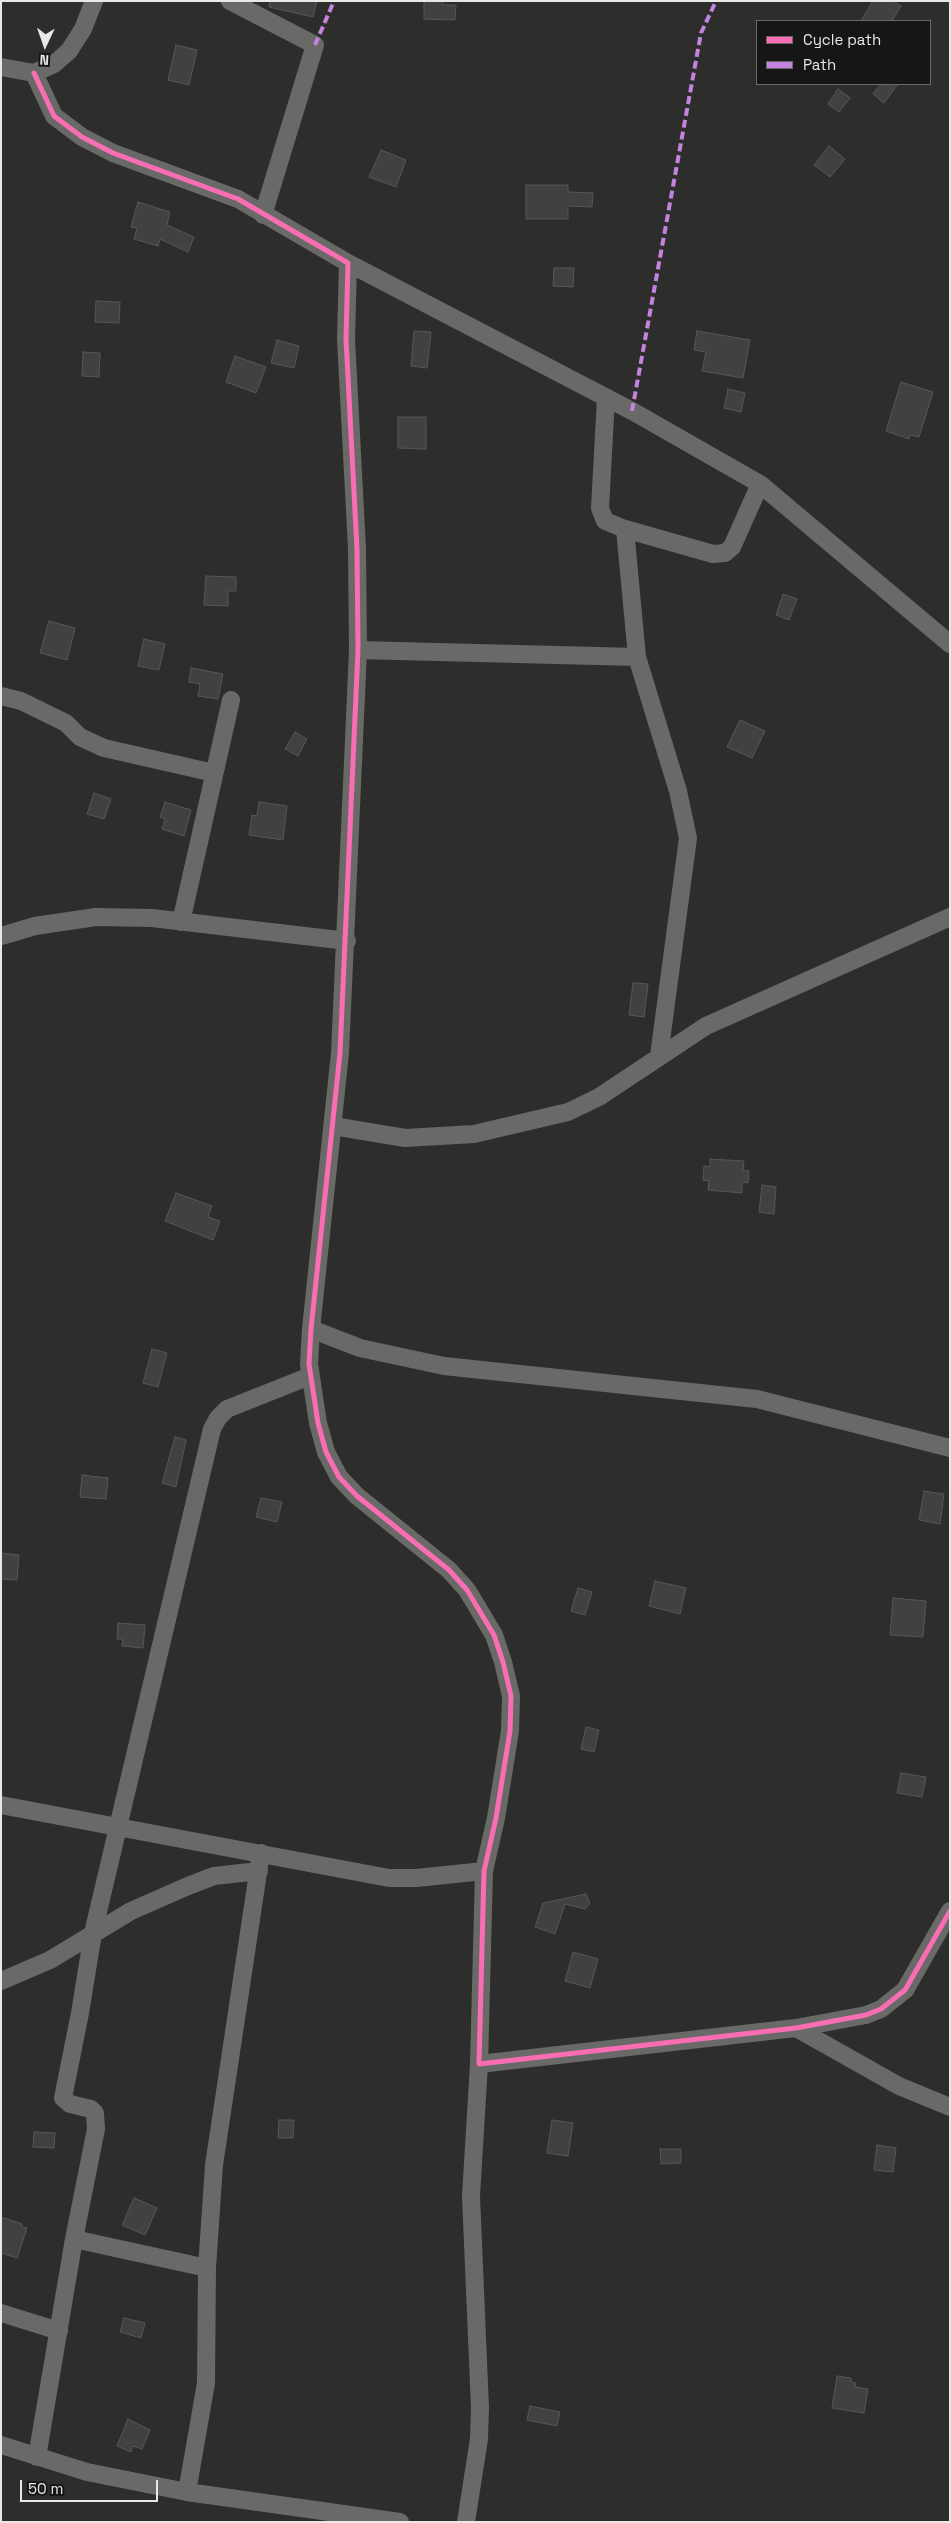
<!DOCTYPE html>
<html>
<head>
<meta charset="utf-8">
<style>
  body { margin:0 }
  #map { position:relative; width:951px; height:2523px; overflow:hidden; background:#2d2d2c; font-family:"Space Grotesk",sans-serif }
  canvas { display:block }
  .frame { position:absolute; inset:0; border:2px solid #e8e8e6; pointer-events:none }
  .legend { position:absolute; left:756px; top:20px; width:175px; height:65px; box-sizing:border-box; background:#161615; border:1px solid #6a6a69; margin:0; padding:6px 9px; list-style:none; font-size:15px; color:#e8e8e6 }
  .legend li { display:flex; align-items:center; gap:10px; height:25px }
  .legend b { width:25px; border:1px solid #6a6a69 }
  .north { position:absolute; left:20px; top:20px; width:50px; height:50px; -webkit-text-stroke:4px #161615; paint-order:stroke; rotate:183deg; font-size:14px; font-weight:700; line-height:20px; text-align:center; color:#e8e8e6 }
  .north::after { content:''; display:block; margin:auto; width:18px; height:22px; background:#e8e8e6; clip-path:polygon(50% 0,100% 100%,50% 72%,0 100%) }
  .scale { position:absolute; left:20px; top:2480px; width:138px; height:22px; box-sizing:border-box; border:2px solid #e8e8e6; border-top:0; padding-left:6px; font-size:15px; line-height:18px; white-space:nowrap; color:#e8e8e6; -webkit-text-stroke:4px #161615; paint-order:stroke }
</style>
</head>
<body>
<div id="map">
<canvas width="951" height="2523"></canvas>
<div class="frame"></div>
<ul class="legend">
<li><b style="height:6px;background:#f96db3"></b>Cycle path</li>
<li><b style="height:6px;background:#c483df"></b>Path</li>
</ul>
<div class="north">N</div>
<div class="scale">50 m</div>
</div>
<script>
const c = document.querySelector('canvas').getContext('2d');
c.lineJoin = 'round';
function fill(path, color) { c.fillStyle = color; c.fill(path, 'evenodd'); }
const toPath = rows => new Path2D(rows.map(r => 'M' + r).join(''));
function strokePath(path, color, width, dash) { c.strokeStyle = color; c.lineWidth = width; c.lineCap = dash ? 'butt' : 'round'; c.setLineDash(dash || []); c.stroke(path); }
const building = toPath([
  [270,1,317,1,313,17,269,7,270,1],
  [424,1,443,1,443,5,456,5,455,20,424,19,424,1],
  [873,1,892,1,901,6,892,21,861,21,873,1],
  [176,45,197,50,189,85,168,80,176,45],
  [881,84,898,84,884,103,873,94,881,84],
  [838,89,850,98,839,112,828,104,838,89],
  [829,146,845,159,830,177,814,165,829,146],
  [381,150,406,160,396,187,369,177,381,150],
  [526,185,568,185,568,192,593,193,592,207,568,206,568,219,526,219,526,185],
  [138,202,170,212,167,225,194,237,188,252,160,239,158,246,134,239,137,228,131,227,138,202],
  [554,268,574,268,573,287,553,286,554,268],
  [96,301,120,302,119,323,95,322,96,301],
  [414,331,431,332,427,368,411,366,414,331],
  [697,331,750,340,743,378,702,371,706,352,694,350,697,331],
  [277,340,299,346,294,368,271,363,277,340],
  [83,352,100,353,99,377,82,376,83,352],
  [235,356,266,367,256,393,226,382,235,356],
  [901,382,933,392,919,437,910,435,909,439,886,431,901,382],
  [728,389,745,393,741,412,724,408,728,389],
  [398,417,426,417,426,449,398,448,398,417],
  [206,576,236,577,236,591,228,591,228,606,204,605,206,576],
  [783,594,797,599,789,620,776,615,783,594],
  [49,621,75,628,67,660,40,653,49,621],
  [144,639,165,644,159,670,138,666,144,639],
  [191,668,223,674,218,699,198,696,200,684,189,682,191,668],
  [740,720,765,731,752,758,727,747,740,720],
  [295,732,307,739,298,756,285,749,295,732],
  [94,793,111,799,104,819,87,814,94,793],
  [165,802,191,810,184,836,162,829,165,819,160,817,165,802],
  [259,802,287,806,283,840,249,835,252,815,257,816,259,802],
  [633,983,648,984,644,1017,629,1015,633,983],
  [710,1159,744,1161,743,1170,749,1171,748,1183,742,1182,742,1193,708,1190,709,1181,703,1180,704,1166,710,1167,710,1159],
  [762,1185,776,1187,774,1214,759,1212,762,1185],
  [176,1193,212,1206,208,1217,220,1221,213,1240,165,1221,176,1193],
  [152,1349,167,1353,158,1387,143,1383,152,1349],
  [175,1437,186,1440,176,1487,162,1483,175,1437],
  [82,1475,108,1478,106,1499,80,1497,82,1475],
  [924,1491,944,1494,940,1524,919,1520,924,1491],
  [261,1498,282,1502,277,1522,256,1517,261,1498],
  [1,1553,19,1555,17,1580,1,1579,1,1553],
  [655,1581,686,1588,680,1614,649,1606,655,1581],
  [578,1588,592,1592,585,1615,571,1611,578,1588],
  [893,1598,926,1601,923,1637,890,1635,893,1598],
  [118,1623,145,1625,143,1648,122,1646,123,1639,117,1639,118,1623],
  [586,1727,599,1730,594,1752,581,1749,586,1727],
  [901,1773,926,1777,922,1797,897,1793,901,1773],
  [586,1894,590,1903,585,1909,565,1904,555,1934,535,1927,543,1903,586,1894],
  [573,1952,598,1959,590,1988,565,1981,573,1952],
  [279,2120,294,2120,293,2138,278,2138,279,2120],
  [552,2120,573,2123,568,2156,547,2153,552,2120],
  [34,2132,55,2133,54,2148,33,2147,34,2132],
  [877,2145,896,2148,893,2172,874,2170,877,2145],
  [660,2149,681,2149,681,2163,661,2164,660,2149],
  [134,2198,157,2208,145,2235,122,2225,134,2198],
  [1,2217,22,2224,22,2227,27,2228,17,2258,1,2253,1,2217],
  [124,2318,145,2323,141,2338,120,2332,124,2318],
  [837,2376,851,2378,851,2382,856,2383,855,2387,868,2389,864,2413,832,2408,837,2376],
  [530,2406,560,2412,557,2426,527,2420,530,2406],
  [128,2419,150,2430,142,2449,133,2446,131,2452,117,2446,128,2419]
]);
fill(building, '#414141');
strokePath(building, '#575756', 1);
strokePath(toPath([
  [230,1,315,45,263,215],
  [1,67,34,73,54,64,69,51,83,29,94,1],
  [34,73,54,116,82,137,113,153,238,199,348,263,346,339,357,549,358,650,340,1053,311,1329,309,1364,318,1423,326,1452,339,1477,357,1496,449,1570,467,1590,494,1635,503,1662,511,1696,510,1731,496,1818,484,1871,479,2064,796,2028,866,2015,881,2009,905,1990,950,1911],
  [348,263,632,411,760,484,950,644],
  [606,398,600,508,605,521,625,529,713,554,725,553,732,547,760,484],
  [625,529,637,657,678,791,688,838,659,1056],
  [358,650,637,657],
  [1,696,21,701,66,723,80,737,104,748,214,773],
  [181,922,231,700],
  [1,936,35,926,96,917,152,918,347,941],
  [333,1126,405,1138,474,1134,568,1112,599,1097,706,1026,950,917],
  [311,1329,360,1348,444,1366,757,1399,950,1448],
  [1,1805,389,1878,416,1878,484,1871],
  [1,1981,50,1960,131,1911,188,1886,214,1876,259,1871],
  [796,2028,899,2086,950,2107],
  [74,2239,207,2268],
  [1,2313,59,2331],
  [1,2445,87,2472,187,2492,400,2522],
  [37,2457,74,2239,96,2129,95,2113,91,2109,70,2104,63,2098,80,2013,93,1933,212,1429,218,1418,227,1409,310,1376],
  [187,2492,206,2383,207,2268,214,2165,261,1853],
  [466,2522,479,2439,480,2408,471,2196,479,2064]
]), '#696968', 18);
strokePath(toPath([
  [315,45,334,1],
  [632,411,701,33,716,1]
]), '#c483df', 4, [8, 4]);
strokePath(toPath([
  [34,73,54,116,82,137,113,153,238,199,348,263,346,339,357,549,358,650,340,1053,311,1329,309,1364,318,1423,326,1452,339,1477,357,1496,449,1570,467,1590,494,1635,503,1662,511,1696,510,1731,496,1818,484,1871,479,2064,796,2028,866,2015,881,2009,905,1990,950,1911]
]), '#f96db3', 5);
</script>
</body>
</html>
